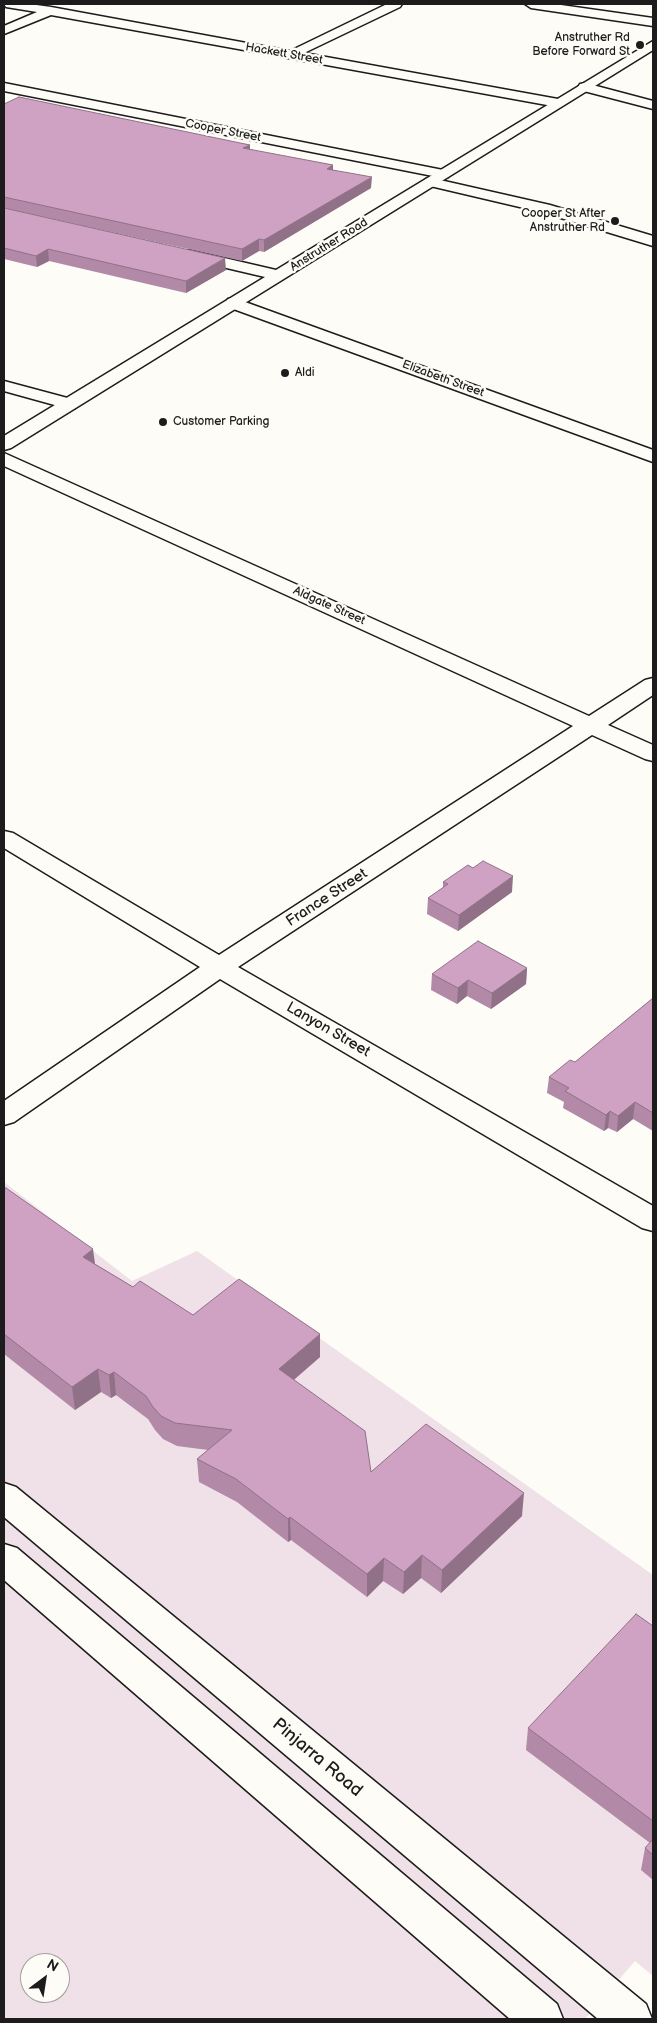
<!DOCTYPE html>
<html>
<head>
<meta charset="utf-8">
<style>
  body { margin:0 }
  #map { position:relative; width:657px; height:2023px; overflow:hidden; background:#fdfcf7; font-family:"Balsamiq Sans",sans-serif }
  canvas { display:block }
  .frame { position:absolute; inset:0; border:5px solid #1c1c1c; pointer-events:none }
  .north { position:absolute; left:20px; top:1953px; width:50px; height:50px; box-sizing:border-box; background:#fdfcf7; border:1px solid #a3a29f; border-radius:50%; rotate:31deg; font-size:14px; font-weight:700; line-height:20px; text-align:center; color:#1c1c1c }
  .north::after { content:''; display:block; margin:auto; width:18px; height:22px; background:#1c1c1c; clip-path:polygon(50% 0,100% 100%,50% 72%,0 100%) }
</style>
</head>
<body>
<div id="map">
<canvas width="657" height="2023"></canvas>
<div class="frame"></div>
<div class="north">N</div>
</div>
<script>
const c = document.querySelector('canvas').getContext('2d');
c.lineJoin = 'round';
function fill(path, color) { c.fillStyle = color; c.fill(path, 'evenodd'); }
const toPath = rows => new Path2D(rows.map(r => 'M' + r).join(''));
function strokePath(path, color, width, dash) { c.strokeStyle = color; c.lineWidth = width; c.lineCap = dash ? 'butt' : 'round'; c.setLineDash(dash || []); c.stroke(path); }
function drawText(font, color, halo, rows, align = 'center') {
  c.font = font + ' "Balsamiq Sans",sans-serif'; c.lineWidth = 5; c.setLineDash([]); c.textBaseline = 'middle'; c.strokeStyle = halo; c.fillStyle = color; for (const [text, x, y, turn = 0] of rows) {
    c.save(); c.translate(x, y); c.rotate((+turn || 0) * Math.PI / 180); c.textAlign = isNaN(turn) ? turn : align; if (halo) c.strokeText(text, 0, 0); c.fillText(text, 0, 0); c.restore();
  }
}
fill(toPath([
  [4,1182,132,1281,197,1251,653,1575,653,1976,635,1961,585,2019,4,2019],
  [30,1963,60,1963,60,1993,30,1993]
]), '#efe1e7');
const street = toPath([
  [4,4,29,4,51,7,290,51,387,4,402,4,400,7,304,53,558,99,565,103,558,107,51,15,4,34,4,26,37,12,6,7,4,4],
  [525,4,554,4,653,18,653,26,531,8,525,4],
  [4,83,443,170,448,171,450,174,448,177,443,178,4,91,4,83],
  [585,83,653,101,653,109,580,90,578,87,580,84,585,83],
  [431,178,550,205,653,236,653,246,541,212,426,185,424,182,426,179,431,178],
  [234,298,653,450,653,462,228,307,226,303,228,299,234,298],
  [4,381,75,400,78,404,75,408,69,409,4,391,4,381],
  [4,453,589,716,645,680,653,678,653,695,608,725,653,745,653,761,645,759,592,735,238,967,653,1206,653,1231,642,1228,220,979,14,1122,4,1125,4,1101,200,967,4,848,4,831,13,833,219,955,573,726,4,466,4,453]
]);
const secondary = toPath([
  [653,41,653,50,11,448,4,450,4,436,265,277,184,258,182,255,184,252,190,250,276,270,653,41]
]);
const primary = toPath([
  [4,1483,16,1487,646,2004,652,2019,598,2019,4,1517,4,1483],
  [4,1544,17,1548,557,2004,563,2019,510,2019,4,1580,4,1544]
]);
strokePath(street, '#1c1c1c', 3);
strokePath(secondary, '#1c1c1c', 3);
strokePath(primary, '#1c1c1c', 3);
strokePath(toPath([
  [4,208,88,227]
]), '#1c1c1c', 1, [0.5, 2]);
strokePath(toPath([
  [83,226,168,245]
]), '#1c1c1c', 2, [0.5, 2.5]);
fill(street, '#fdfcf7');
fill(secondary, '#fdfcf7');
fill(primary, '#fdfcf7');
fill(toPath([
  [4,104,250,145,250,150,333,165,333,170,371,188,264,252,259,251,242,261,4,208],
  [4,208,226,270,186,293,49,261,37,267,4,259],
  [443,882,512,892,458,931,427,914,428,898,443,888],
  [527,968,526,984,491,1009,467,996,457,1004,431,990,432,974],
  [653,998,653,1131,633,1119,617,1132,608,1128,604,1131,563,1108,564,1102,547,1093,549,1077,575,1062],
  [4,1189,95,1264,133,1287,193,1315,320,1357,294,1380,371,1472,522,1516,441,1593,421,1578,403,1594,383,1581,367,1597,291,1540,288,1542,237,1502,199,1482,197,1459,208,1450,177,1446,163,1439,155,1430,148,1419,116,1395,111,1398,101,1392,75,1410,4,1354],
  [653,1626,653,1880,641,1870,645,1848,650,1843,526,1750,528,1728]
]), '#b28aa7');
fill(toPath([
  [250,145,250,156,243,148],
  [333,165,333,176,327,169],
  [372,177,371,188,264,252,264,240],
  [259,239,259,251,242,261,242,249],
  [48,249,49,261,37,267,36,256],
  [225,258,226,270,186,293,186,281],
  [513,876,512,892,458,931,459,915],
  [527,968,526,984,491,1009,492,993],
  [468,980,467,996,457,1004,458,988],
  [635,1102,633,1119,617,1132,618,1116],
  [610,1111,608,1128,604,1131,606,1115],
  [93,1249,96,1271,83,1257],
  [320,1334,320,1357,279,1392,279,1369],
  [98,1369,101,1392,75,1410,72,1387],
  [114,1372,116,1395,111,1398,109,1375],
  [524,1493,522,1516,441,1593,442,1570],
  [290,1517,291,1540,288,1542,288,1519],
  [422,1555,421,1578,403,1594,404,1572],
  [384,1558,383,1581,367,1597,367,1574]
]), '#917188');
const building = toPath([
  [19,97,250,145,243,148,333,165,327,169,372,177,264,240,259,239,242,249,4,197,4,104,19,97],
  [4,208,225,258,186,281,48,249,36,256,4,248,4,208],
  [483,861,513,876,459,915,428,898,448,884,443,882,468,865,473,868,483,861],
  [478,941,527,968,492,993,468,980,458,988,432,974,478,941],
  [653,998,653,1113,635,1102,618,1116,610,1111,606,1115,565,1091,569,1088,549,1077,570,1060,575,1062,653,998],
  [6,1188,93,1249,83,1257,133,1287,140,1281,193,1315,239,1279,320,1334,279,1369,365,1431,371,1472,426,1424,524,1493,442,1570,422,1555,404,1572,384,1558,367,1574,290,1517,288,1519,236,1479,197,1459,232,1430,175,1423,161,1416,153,1407,146,1396,114,1372,109,1375,98,1369,72,1387,4,1334,4,1189,6,1188],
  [636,1614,653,1626,653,1821,528,1728,636,1614],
  [653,1839,653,1855,645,1848,653,1839]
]);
fill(building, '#cfa1c2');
strokePath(building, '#917188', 1);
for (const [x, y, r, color] of [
  [640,45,5,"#1c1c1c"],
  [615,221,5,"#1c1c1c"],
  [285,373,5,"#1c1c1c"],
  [163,422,5,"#1c1c1c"]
]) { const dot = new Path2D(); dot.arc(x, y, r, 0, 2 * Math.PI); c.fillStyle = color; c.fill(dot); strokePath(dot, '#fdfcf7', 2); }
drawText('12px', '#1c1c1c', '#fdfcf7', [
  ["Anstruther Rd",630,38],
  ["Before Forward St",630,52],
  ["Cooper St After",605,214],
  ["Anstruther Rd",605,228],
  ["Aldi",295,373,"left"],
  ["Customer Parking",173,422,"left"]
], 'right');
drawText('12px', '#1c1c1c', '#fdfcf7', [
  ["Hackett Street",284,54,10],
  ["Cooper Street",223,131,11],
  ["Anstruther Road",329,245,-32],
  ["Elizabeth Street",443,379,20],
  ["Aldgate Street",329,606,24]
]);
drawText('15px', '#1c1c1c', '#fdfcf7', [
  ["France Street",327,898,-33],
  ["Lanyon Street",328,1030,30]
]);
drawText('18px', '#1c1c1c', '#fdfcf7', [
  ["Pinjarra Road",317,1758,40]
]);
</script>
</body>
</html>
